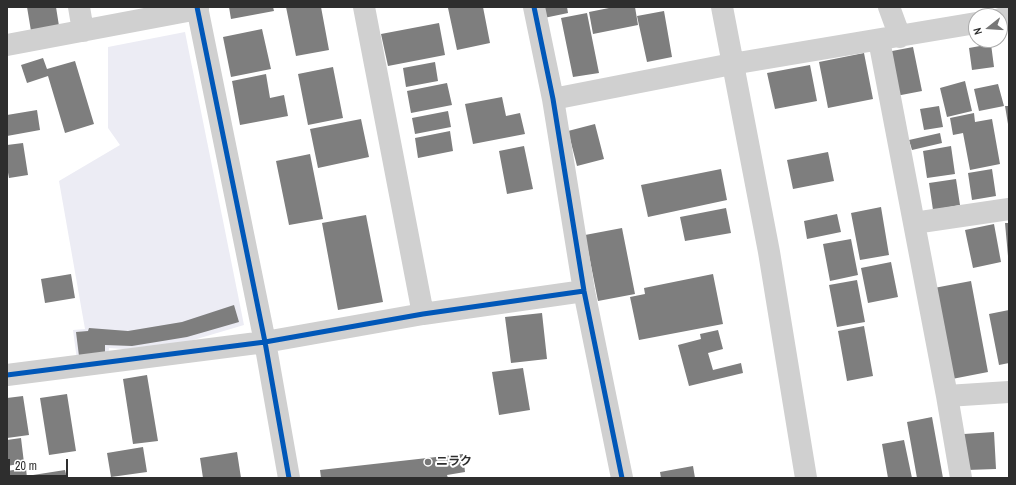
<!DOCTYPE html>
<html>
<head>
<meta charset="utf-8">
<style>
  body { margin:0 }
  #map { position:relative; width:1016px; height:485px; overflow:hidden; background:#fff; font-family:"Archivo Narrow",sans-serif }
  canvas { display:block }
  .frame { position:absolute; inset:0; border:8px solid #2e2e2e; pointer-events:none }
  .north { position:absolute; left:968px; top:8px; width:40px; height:40px; box-sizing:border-box; background:#fff; border:1px solid #ababab; border-radius:50%; rotate:253deg; font-size:11px; font-weight:700; line-height:16px; text-align:center; color:#2e2e2e }
  .north::after { content:''; display:block; margin:auto; width:14px; height:18px; background:#777; clip-path:polygon(50% 0,100% 100%,50% 72%,0 100%) }
  .scale { position:absolute; left:8px; top:459px; width:60px; height:18px; box-sizing:border-box; border:2px solid #2e2e2e; border-top:0; padding-left:5px; font-size:12px; line-height:14px; white-space:nowrap; color:#2e2e2e; -webkit-text-stroke:3px #fff; paint-order:stroke }
</style>
</head>
<body>
<div id="map">
<canvas width="1016" height="485"></canvas>
<div class="frame"></div>
<div class="north">N</div>
<div class="scale">20 m</div>
</div>
<script>
const c = document.querySelector('canvas').getContext('2d');
c.lineJoin = 'round';
function fill(path, color) { c.fillStyle = color; c.fill(path, 'evenodd'); }
const toPath = rows => new Path2D(rows.map(r => 'M' + r).join(''));
function strokePath(path, color, width, dash) { c.strokeStyle = color; c.lineWidth = width; c.lineCap = dash ? 'butt' : 'round'; c.setLineDash(dash || []); c.stroke(path); }
function drawText(font, color, halo, rows, align = 'center') {
  c.font = font + ' "Archivo Narrow","Noto Sans JP",sans-serif'; c.lineWidth = 4; c.setLineDash([]); c.textBaseline = 'middle'; c.strokeStyle = halo; c.fillStyle = color; for (const [text, x, y, turn = 0] of rows) {
    c.save(); c.translate(x, y); c.rotate((+turn || 0) * Math.PI / 180); c.textAlign = isNaN(turn) ? turn : align; if (halo) c.strokeText(text, 0, 0); c.fillText(text, 0, 0); c.restore();
  }
}
fill(toPath([
  [185,32,244,325,190,341,138,350,109,348,108,356,77,360,73,330,85,329,59,181,120,145,108,128,108,47]
]), '#ececf4');
fill(toPath([
  [27,7,56,7,59,26,31,31],
  [229,7,273,7,274,11,231,19],
  [286,7,321,7,329,50,296,56],
  [454,7,483,7,490,43,457,50,448,8],
  [542,7,567,7,568,13,544,18],
  [614,7,635,7,638,25,593,34,589,12],
  [664,11,672,57,647,62,637,16],
  [587,13,599,73,573,77,561,18],
  [439,23,445,55,388,66,381,34],
  [262,29,271,69,231,77,223,37],
  [991,44,994,67,972,70,969,48],
  [913,47,922,91,896,96,887,52],
  [864,53,873,99,828,108,819,62],
  [43,58,47,69,75,61,94,124,65,133,48,76,27,83,21,65],
  [435,62,438,81,406,87,403,68],
  [810,65,817,101,775,109,767,73],
  [333,67,343,118,308,125,298,74],
  [266,74,270,98,284,95,288,116,240,125,232,81],
  [965,81,972,111,947,117,940,88],
  [447,83,452,105,411,113,407,91],
  [998,84,1004,106,979,111,974,89],
  [502,97,506,116,520,113,525,134,473,144,465,104],
  [939,106,943,127,924,130,920,109],
  [1005,106,1009,106,1009,124,1008,124],
  [37,110,40,130,7,136,7,115],
  [448,111,451,127,415,134,412,118],
  [974,113,975,122,992,119,1000,164,970,170,963,133,953,135,950,118],
  [361,119,369,157,318,168,310,129],
  [595,124,604,159,577,166,568,131],
  [450,131,453,151,418,158,415,138],
  [940,133,942,143,912,150,909,140],
  [23,143,28,175,9,178,7,167,7,145],
  [524,146,533,189,507,194,499,151],
  [951,146,955,174,927,178,923,151],
  [828,152,834,181,793,189,787,160],
  [310,154,323,219,289,225,276,161],
  [721,169,727,200,648,217,641,185],
  [992,169,996,196,972,200,968,173],
  [956,179,960,205,933,210,929,183],
  [881,207,889,255,860,260,851,213],
  [726,208,731,233,685,241,680,217],
  [837,214,841,232,807,239,804,221],
  [366,215,383,302,338,310,322,223],
  [1005,223,1009,223,1009,255,1008,256],
  [994,224,1001,262,973,268,965,230],
  [622,228,635,294,598,301,585,235],
  [851,239,858,275,830,281,823,244],
  [891,262,898,297,868,303,861,268],
  [71,274,75,298,45,303,41,279],
  [713,274,723,324,639,340,630,297,645,294,644,288],
  [857,280,865,322,837,327,829,285],
  [971,281,988,372,952,379,934,288],
  [234,305,239,322,187,337,132,346,105,345,105,353,79,356,76,332,88,331,89,328,128,331,182,322],
  [1009,310,1009,363,999,365,989,314],
  [542,313,547,359,511,363,505,317],
  [864,326,873,376,847,381,838,331],
  [718,330,723,349,708,353,713,370,741,363,743,373,689,386,678,345,701,339,700,334],
  [523,368,530,410,499,415,492,372],
  [147,375,158,441,133,444,123,379],
  [67,394,76,451,49,455,40,398],
  [23,396,29,435,7,438,7,398],
  [932,417,943,478,917,478,907,422],
  [994,432,996,469,967,470,964,434],
  [21,438,24,463,7,466,7,440],
  [904,440,912,478,888,478,882,444],
  [143,447,147,472,111,477,107,453],
  [237,452,241,478,203,478,200,458],
  [463,454,465,472,447,475,448,478,321,478,320,470],
  [693,466,695,478,661,478,660,472],
  [26,468,27,478,7,478,7,471],
  [65,470,67,478,33,478,33,475]
]), '#7e7e7e');
strokePath(toPath([
  [79,7,83,31],
  [197,7,265,342,289,478],
  [364,7,423,314],
  [534,7,553,99,584,291,622,478],
  [722,7,769,252,806,478],
  [889,7,900,37],
  [1000,19,1009,17],
  [879,40,947,396,961,478],
  [7,45,198,9],
  [553,99,732,64,976,23],
  [914,223,1009,209],
  [7,375,265,342,423,314,584,291],
  [947,396,1009,392]
]), '#d0d0d0', 22);
strokePath(toPath([
  [197,7,265,342,289,478],
  [534,7,553,99,584,291,622,478],
  [7,375,265,342,423,314,584,291]
]), '#0057b8', 5);
for (const [x, y, r, color] of [
  [428,462,4,"#777"]
]) { const dot = new Path2D(); dot.arc(x, y, r, 0, 2 * Math.PI); c.fillStyle = color; c.fill(dot); strokePath(dot, '#fff', 1.5); }
drawText('bold 12px', '#2e2e2e', '#fff', [
  ["ニラク",436,462]
], 'left');
</script>
</body>
</html>
